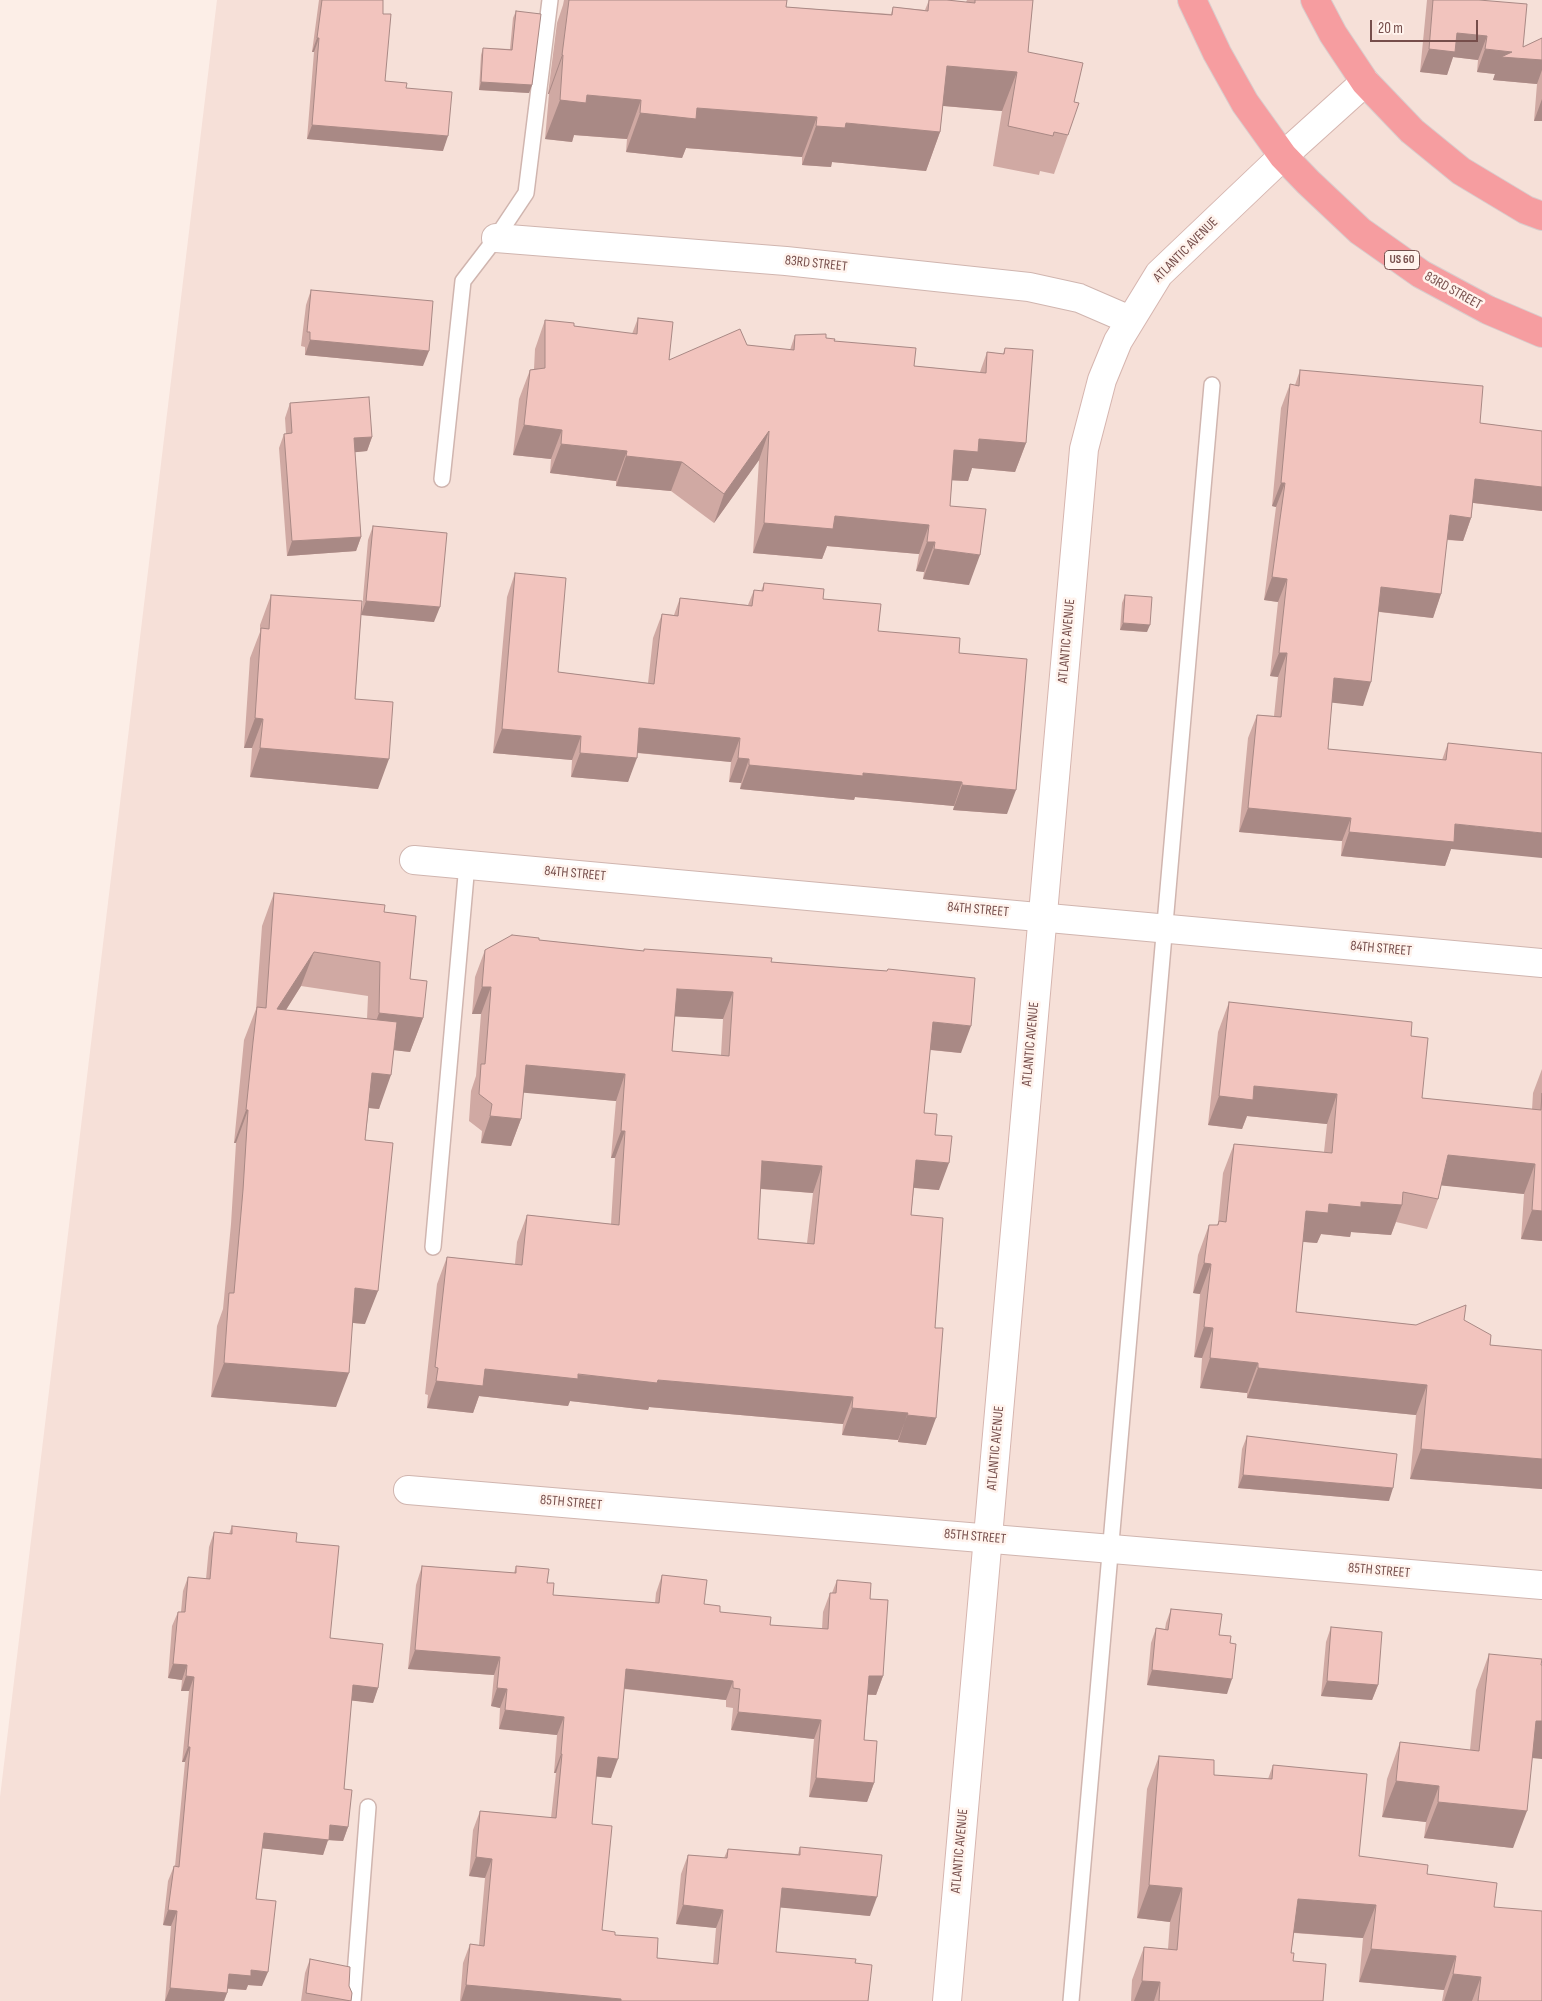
<!DOCTYPE html>
<html>
<head>
<meta charset="utf-8">
<style>
  body { margin:0 }
  #map { position:relative; width:1542px; height:2001px; overflow:hidden; background:#fceee7; font-family:"Sofia Sans Condensed",sans-serif }
  canvas { display:block }
  .scale { position:absolute; left:1370px; top:20px; width:108px; height:22px; box-sizing:border-box; border:2px solid #764e4b; border-top:0; padding-left:6px; font-size:15px; line-height:18px; white-space:nowrap; color:#764e4b; -webkit-text-stroke:4px #fff3ed; paint-order:stroke }
</style>
</head>
<body>
<div id="map">
<canvas width="1542" height="2001"></canvas>
<div class="scale">20 m</div>
</div>
<script>
const c = document.querySelector('canvas').getContext('2d');
c.lineJoin = 'round';
function fill(path, color) { c.fillStyle = color; c.fill(path, 'evenodd'); }
const toPath = rows => new Path2D(rows.map(r => 'M' + r).join(''));
function strokePath(path, color, width, dash) { c.strokeStyle = color; c.lineWidth = width; c.lineCap = dash ? 'butt' : 'round'; c.setLineDash(dash || []); c.stroke(path); }
function drawText(font, color, halo, rows, align = 'center') {
  c.font = font + ' "Sofia Sans Condensed",sans-serif'; c.lineWidth = 5; c.setLineDash([]); c.textBaseline = 'middle'; c.strokeStyle = halo; c.fillStyle = color; for (const [text, x, y, turn = 0] of rows) {
    c.save(); c.translate(x, y); c.rotate((+turn || 0) * Math.PI / 180); c.textAlign = isNaN(turn) ? turn : align; if (halo) c.strokeText(text, 0, 0); c.fillText(text, 0, 0); c.restore();
  }
}
fill(toPath([
  [217,0,1542,0,1542,2001,0,2001,0,1797]
]), '#f6e0d8');
const lane = toPath([
  [442,479,463,281,496,238,526,193,550,0],
  [433,1247,467,864],
  [353,2001,368,1807],
  [1071,2001,1212,385]
]);
const street = toPath([
  [496,238,786,261,1029,287,1079,298,1130,320],
  [414,860,1542,963],
  [408,1490,1542,1585]
]);
const secondary = toPath([
  [947,2001,1084,449,1102,380,1118,341,1159,274,1283,156,1365,82]
]);
const highway = toPath([
  [1192,0,1217,53,1245,103,1283,156,1308,182,1360,231,1421,274,1488,310,1542,333],
  [1315,0,1333,34,1365,82,1412,131,1461,171,1526,210,1542,216]
]);
strokePath(lane, '#d0b5af', 18);
strokePath(street, '#d0b5af', 30);
strokePath(secondary, '#d6b5af', 30);
strokePath(highway, '#d9cdcd', 30);
strokePath(lane, '#fff', 15);
strokePath(street, '#fff', 28);
strokePath(secondary, '#fff', 28);
strokePath(highway, '#f69da0', 28);
fill(toPath([
  [319,0,383,0,383,14,385,81,406,88,443,151,307,139,314,52,312,52],
  [564,0,787,0,786,7,891,14,893,7,925,10,929,0,947,0,966,2,967,0,1033,0,1028,52,1074,102,1068,135,1054,174,1040,171,1039,175,993,166,1002,111,943,106,940,132,926,171,832,162,831,167,802,165,802,157,686,148,682,158,626,152,627,139,574,135,572,142,545,139,549,94,548,94,557,23,563,5],
  [1427,0,1479,0,1523,47,1542,38,1542,121,1534,121,1537,84,1493,80,1495,74,1477,72,1478,60,1453,57,1447,75,1420,72],
  [516,11,532,85,529,93,479,90,481,55,483,48,510,49,513,18],
  [311,290,423,366,305,355,305,347,301,346,306,305],
  [638,318,669,360,747,345,790,350,795,335,826,338,914,366,980,372,987,352,1003,354,1005,348,1026,443,1015,472,972,468,968,481,952,480,950,506,969,585,923,579,924,572,916,571,919,554,827,546,822,559,753,553,759,460,714,523,671,491,616,486,616,481,550,473,551,459,513,455,519,399,530,370,534,369,535,349,545,320,574,326,632,334],
  [1300,370,1480,423,1542,431,1542,511,1473,503,1471,518,1463,541,1447,540,1441,594,1433,618,1379,612,1363,706,1332,702,1328,749,1442,760,1448,743,1451,849,1445,866,1341,856,1342,841,1239,832,1248,738,1257,715,1274,716,1278,677,1270,676,1278,602,1264,600,1276,507,1272,506,1281,408,1290,384,1295,385],
  [290,403,372,437,367,451,355,452,361,537,356,551,287,556,279,448,284,434,286,434,285,418],
  [373,526,434,622,361,615,355,699,378,789,250,777,252,748,244,748,250,658,260,632,260,625,271,595,362,610,368,540],
  [515,573,558,672,648,683,653,638,662,614,674,615,680,598,748,605,754,590,761,591,764,583,823,599,878,631,959,653,1007,814,953,810,954,806,855,797,854,800,740,789,741,783,729,782,731,762,637,753,628,782,571,777,572,760,493,753,507,597],
  [1125,595,1147,632,1120,630,1122,603],
  [274,893,384,912,410,979,423,1018,410,1052,394,1050,379,1109,369,1108,365,1140,365,1324,353,1323,336,1407,211,1397,217,1326,223,1309,231,1224,236,1143,234,1143,244,1040,256,1009,262,926],
  [301,986,368,996,367,1019,286,1010],
  [539,940,644,951,771,962,887,971,888,969,961,1053,930,1050,924,1113,935,1135,939,1190,914,1188,911,1215,926,1445,898,1442,898,1440,842,1435,843,1424,649,1407,648,1410,570,1401,568,1406,479,1396,473,1413,427,1408,428,1395,425,1394,437,1284,447,1257,515,1264,517,1242,527,1215,611,1224,615,1158,611,1158,616,1101,523,1092,521,1119,511,1146,481,1143,482,1131,469,1121,471,1091,476,1076,481,1014,472,1014,475,977,485,950],
  [675,1016,723,1019,721,1055,672,1051],
  [760,1189,813,1193,807,1243,758,1239],
  [1229,1002,1411,1036,1422,1098,1532,1110,1533,1093,1542,1069,1542,1241,1521,1239,1524,1194,1441,1185,1438,1199,1427,1229,1396,1222,1391,1235,1351,1232,1350,1237,1321,1234,1317,1243,1303,1242,1296,1312,1416,1325,1464,1320,1490,1345,1542,1350,1542,1489,1410,1479,1416,1415,1247,1398,1247,1393,1200,1388,1202,1358,1194,1357,1200,1294,1193,1293,1198,1255,1209,1225,1217,1225,1218,1223,1223,1173,1234,1144,1324,1152,1327,1124,1247,1116,1242,1129,1208,1125,1218,1032],
  [1247,1436,1389,1501,1238,1488,1242,1449],
  [232,1526,296,1542,330,1638,378,1688,373,1703,351,1700,344,1789,348,1827,343,1841,328,1840,323,1855,262,1848,256,1899,262,1986,248,1985,246,1990,228,1989,227,1993,224,2001,165,2001,171,1926,163,1925,168,1881,174,1866,175,1866,185,1762,182,1762,189,1691,181,1691,182,1680,168,1678,172,1626,178,1612,181,1612,183,1591,188,1577,206,1579,209,1547,214,1532,229,1534],
  [422,1566,514,1573,516,1566,547,1583,553,1595,655,1603,656,1593,662,1575,704,1604,720,1612,770,1625,822,1629,823,1612,830,1593,832,1593,837,1580,870,1599,883,1676,876,1695,868,1695,864,1740,874,1783,867,1802,809,1797,814,1739,731,1730,733,1708,726,1707,726,1700,624,1689,611,1778,596,1776,592,1824,602,1930,615,1935,657,1958,713,1963,716,1928,676,1924,681,1874,688,1855,724,1858,728,1849,798,1854,800,1847,870,1916,780,1907,776,1952,855,1963,868,2001,460,2001,463,1963,470,1944,479,1945,485,1878,469,1876,473,1830,480,1811,551,1818,556,1773,554,1773,557,1735,499,1729,500,1708,491,1706,494,1675,408,1669,416,1585],
  [1171,1609,1219,1635,1230,1643,1227,1694,1147,1685,1151,1643,1156,1628,1165,1629,1166,1623],
  [1331,1627,1378,1685,1372,1700,1321,1696,1326,1642],
  [1489,1654,1532,1758,1513,1848,1424,1838,1426,1822,1382,1817,1387,1779,1400,1742,1470,1750,1476,1690],
  [1159,1756,1214,1775,1268,1779,1273,1765,1359,1856,1427,1874,1494,1907,1542,2001,1442,2001,1444,1990,1359,1982,1363,1938,1294,1933,1291,1953,1293,1961,1323,2001,1131,2001,1132,1980,1144,1947,1168,1949,1170,1922,1137,1918,1147,1789],
  [310,1959,349,1986,352,1993,351,2001,301,2001,305,1973]
]), '#d0a9a3');
fill(toPath([
  [1457,33,1487,36,1478,60,1453,57,1447,75,1420,72,1429,49],
  [317,38,319,38,314,52,312,52],
  [1485,49,1512,52,1542,60,1542,70,1537,84,1493,80,1495,74,1477,72],
  [562,55,563,55,549,94,548,94],
  [947,66,1017,72,1002,111,933,105],
  [481,82,532,85,529,93,479,90],
  [587,95,641,100,627,139,574,135,572,142,545,139,560,100],
  [1542,99,1542,121,1534,121],
  [697,108,817,117,802,157,686,148,682,158,626,152,640,113],
  [846,123,940,132,926,171,832,162,831,167,802,165,816,126],
  [312,125,448,136,443,151,307,139],
  [310,340,429,351,423,366,305,355],
  [524,425,562,430,551,459,513,455],
  [769,431,759,460,714,523,724,494],
  [372,437,367,451,348,453,354,438],
  [979,439,1026,443,1015,472,972,468,968,481,944,480,954,450],
  [561,444,627,451,616,481,550,473],
  [626,456,682,462,671,491,616,486],
  [1475,479,1542,487,1542,511,1466,502],
  [1281,483,1285,483,1276,507,1272,506],
  [1450,515,1471,518,1463,541,1441,539],
  [835,516,929,525,919,554,827,546,822,559,753,553,764,523],
  [361,537,356,551,287,556,292,541],
  [927,542,935,542,924,572,916,571],
  [934,549,980,555,969,585,923,579],
  [1272,577,1287,579,1278,602,1264,600],
  [1381,587,1441,594,1433,618,1373,611],
  [366,601,440,607,434,622,361,615],
  [1123,623,1150,625,1147,632,1120,630],
  [1279,653,1287,653,1278,677,1270,676],
  [1334,678,1371,682,1363,706,1326,702],
  [255,718,263,719,252,748,244,748],
  [639,728,740,738,731,762,630,752],
  [502,729,581,736,572,760,493,753],
  [260,748,389,759,378,789,250,777],
  [580,753,637,758,628,782,571,777],
  [738,758,749,759,741,783,729,782],
  [749,765,863,773,962,782,954,806,855,797,854,800,740,789],
  [962,785,1016,790,1007,814,953,810],
  [1248,808,1351,818,1342,841,1239,832],
  [1455,824,1542,833,1542,858,1451,849,1445,866,1341,856,1349,832],
  [314,952,301,986,265,1043,277,1009],
  [482,987,491,987,481,1014,472,1014],
  [677,989,733,992,723,1019,667,1016],
  [379,1013,423,1018,410,1052,367,1047],
  [933,1022,971,1026,961,1053,923,1049],
  [526,1065,625,1074,616,1101,516,1092],
  [372,1073,391,1075,379,1109,360,1107],
  [1254,1086,1337,1094,1327,1124,1247,1116,1242,1129,1208,1125,1219,1096],
  [246,1110,248,1110,236,1143,234,1143],
  [490,1116,521,1119,511,1146,481,1143],
  [621,1131,625,1131,615,1158,611,1158],
  [1448,1155,1535,1164,1524,1194,1437,1185],
  [916,1160,949,1163,939,1190,906,1187],
  [762,1161,822,1166,813,1193,752,1188],
  [1361,1202,1402,1205,1391,1235,1351,1232,1350,1237,1321,1234,1317,1243,1295,1241,1306,1211,1329,1204],
  [1532,1210,1542,1211,1542,1241,1521,1239],
  [1204,1263,1211,1264,1200,1294,1193,1293],
  [355,1288,378,1291,365,1324,343,1322],
  [1204,1327,1213,1328,1202,1358,1194,1357],
  [1210,1358,1258,1363,1247,1393,1200,1388],
  [224,1363,349,1373,336,1407,211,1397],
  [1258,1368,1427,1385,1416,1415,1247,1398],
  [485,1369,658,1380,853,1397,843,1424,649,1407,648,1410,570,1401,568,1406,479,1396,473,1413,427,1408,436,1381],
  [852,1408,908,1413,898,1440,842,1435],
  [907,1415,936,1418,926,1445,898,1442],
  [1421,1449,1542,1459,1542,1489,1410,1479],
  [1243,1475,1393,1488,1389,1501,1238,1488],
  [415,1650,500,1657,494,1675,408,1669],
  [173,1664,187,1665,182,1680,168,1678],
  [626,1669,733,1681,726,1700,619,1688],
  [1152,1670,1232,1679,1227,1694,1147,1685],
  [186,1676,194,1677,189,1691,181,1691],
  [869,1676,883,1676,876,1695,863,1694],
  [1327,1681,1378,1685,1372,1700,1321,1696],
  [353,1685,378,1688,373,1703,347,1700],
  [497,1688,507,1689,500,1708,491,1706],
  [505,1710,564,1717,557,1735,499,1729],
  [738,1712,821,1720,814,1739,731,1730],
  [1536,1721,1542,1721,1542,1759,1522,1757],
  [188,1747,190,1747,185,1762,182,1762],
  [561,1754,562,1754,556,1773,554,1773],
  [598,1757,618,1759,611,1778,591,1776],
  [816,1778,874,1783,867,1802,809,1797],
  [1396,1781,1439,1786,1426,1822,1382,1817],
  [1438,1802,1527,1811,1513,1848,1424,1838],
  [330,1825,348,1827,343,1841,328,1840,323,1855,259,1848,264,1833],
  [476,1857,492,1859,485,1878,469,1876],
  [1149,1885,1182,1888,1170,1922,1137,1918],
  [782,1888,877,1897,870,1916,775,1907],
  [1298,1899,1376,1905,1363,1938,1286,1932],
  [683,1905,723,1910,716,1928,676,1924],
  [168,1910,177,1911,171,1926,163,1925],
  [1371,1949,1456,1956,1444,1990,1359,1982],
  [251,1970,268,1972,262,1986,248,1985,246,1990,224,1988,229,1974],
  [1453,1974,1481,1977,1472,2001,1444,2001],
  [1142,1981,1160,1982,1154,2001,1134,2001],
  [466,1985,621,1999,621,2001,461,2001],
  [170,1988,227,1993,224,2001,165,2001]
]), '#a98985');
const building = toPath([
  [322,0,383,0,383,14,391,14,385,81,407,83,406,88,452,92,448,136,312,125,319,38,317,38,322,0],
  [569,0,787,0,786,7,892,15,893,7,928,11,929,0,947,0,975,3,975,0,1033,0,1028,52,1083,63,1074,102,1079,103,1068,135,1054,132,1053,136,1008,126,1017,72,947,66,940,132,846,123,845,128,816,126,817,117,697,108,696,119,640,113,641,100,587,95,586,103,560,100,563,55,562,55,569,0],
  [1433,0,1479,0,1527,4,1523,47,1542,38,1542,60,1501,57,1512,52,1485,49,1487,36,1457,33,1455,52,1429,49,1433,0],
  [516,11,541,14,532,85,481,82,483,48,512,50,516,11],
  [311,290,433,301,429,351,310,340,310,332,307,332,311,290],
  [638,318,673,322,669,360,740,329,747,345,794,350,795,335,826,334,826,338,835,339,834,341,916,348,914,366,986,373,987,352,1004,354,1005,348,1033,350,1026,443,979,439,978,452,954,450,950,506,986,509,980,555,934,549,935,542,927,542,929,525,835,516,833,529,764,523,769,431,724,494,682,462,626,456,627,451,561,444,562,430,524,425,530,370,545,368,545,320,574,323,574,326,637,334,638,318],
  [1300,370,1483,386,1480,423,1542,431,1542,487,1475,479,1471,518,1450,515,1441,594,1381,587,1371,682,1334,678,1328,749,1446,760,1448,743,1542,753,1542,833,1455,824,1454,842,1349,832,1351,818,1248,808,1257,715,1281,717,1287,653,1279,653,1287,579,1272,577,1285,483,1281,483,1290,384,1299,386,1300,370],
  [369,397,372,437,354,438,361,537,292,541,284,434,292,433,290,403,369,397],
  [373,526,447,533,440,607,366,601,373,526],
  [515,573,566,578,558,672,654,684,662,614,678,616,680,598,752,606,754,590,763,591,764,583,824,589,823,599,881,604,878,631,960,638,959,653,1027,659,1016,790,962,785,962,782,863,773,863,776,749,765,749,759,738,758,740,738,639,728,637,758,580,753,581,736,502,729,515,573],
  [271,595,362,601,355,699,393,702,389,759,260,748,263,719,255,718,261,628,269,629,271,595],
  [1125,595,1152,597,1150,625,1123,623,1125,595],
  [274,893,385,905,384,912,416,916,410,979,427,981,423,1018,379,1013,380,962,314,952,277,1009,397,1022,391,1075,372,1073,365,1140,393,1143,378,1291,355,1288,349,1373,224,1363,229,1293,234,1293,243,1190,248,1110,246,1110,253,1042,257,1007,266,1008,274,893],
  [512,935,539,938,539,940,644,951,644,949,772,958,771,962,887,971,888,969,975,978,971,1026,933,1022,924,1113,937,1114,935,1135,952,1136,949,1163,916,1160,911,1215,943,1218,935,1328,943,1328,936,1418,907,1415,908,1413,852,1408,853,1397,658,1380,657,1383,578,1374,578,1379,485,1369,483,1386,436,1381,438,1368,435,1367,447,1257,522,1265,527,1215,619,1225,625,1131,621,1131,625,1074,526,1065,521,1119,490,1116,492,1104,479,1094,481,1064,485,1064,491,987,482,987,485,950,512,935],
  [677,989,733,992,729,1056,672,1051,677,989],
  [762,1161,822,1166,814,1244,758,1239,762,1161],
  [1229,1002,1412,1022,1411,1036,1428,1038,1422,1098,1541,1110,1542,1093,1542,1211,1532,1210,1535,1164,1448,1155,1438,1199,1403,1192,1402,1205,1361,1202,1361,1207,1329,1204,1328,1213,1306,1211,1296,1312,1416,1325,1466,1305,1464,1320,1491,1335,1490,1345,1542,1350,1542,1459,1421,1449,1427,1385,1258,1368,1258,1363,1210,1358,1213,1328,1204,1327,1211,1264,1204,1263,1209,1225,1218,1225,1219,1221,1226,1222,1234,1144,1332,1153,1337,1094,1254,1086,1253,1100,1219,1096,1229,1002],
  [1247,1436,1397,1454,1393,1488,1243,1475,1247,1436],
  [232,1526,297,1533,296,1542,339,1546,330,1638,383,1644,378,1688,353,1685,344,1789,352,1790,348,1827,330,1825,329,1840,264,1833,256,1899,276,1901,268,1972,251,1970,251,1976,229,1974,227,1993,170,1988,177,1911,168,1910,174,1866,179,1867,190,1747,188,1747,194,1677,186,1676,187,1665,173,1664,178,1612,185,1612,188,1577,210,1579,214,1532,232,1534,232,1526],
  [422,1566,516,1573,516,1566,549,1569,547,1583,554,1583,553,1595,659,1603,662,1575,707,1580,704,1604,720,1606,720,1612,771,1617,770,1625,828,1629,830,1593,836,1593,837,1580,871,1583,870,1599,888,1600,883,1676,869,1676,864,1740,877,1741,874,1783,816,1778,821,1720,738,1712,740,1689,733,1688,733,1681,626,1669,618,1759,598,1757,592,1824,612,1826,602,1930,615,1932,615,1935,658,1938,657,1958,718,1964,723,1910,683,1905,688,1855,727,1858,728,1849,800,1855,800,1847,882,1855,877,1897,782,1888,776,1952,856,1959,855,1963,872,1965,868,2001,621,2001,621,1999,466,1985,470,1944,484,1946,492,1859,476,1857,480,1811,556,1818,562,1754,561,1754,564,1717,505,1710,507,1689,497,1688,500,1657,415,1650,422,1566],
  [1171,1609,1222,1614,1219,1635,1231,1636,1230,1643,1236,1644,1232,1679,1152,1670,1156,1628,1168,1630,1171,1609],
  [1331,1627,1382,1632,1378,1685,1327,1681,1331,1627],
  [1489,1654,1542,1659,1541,1665,1542,1665,1542,1721,1536,1721,1527,1811,1438,1802,1439,1786,1396,1781,1400,1742,1479,1751,1489,1654],
  [1159,1756,1214,1760,1214,1775,1272,1779,1273,1765,1367,1774,1359,1856,1428,1865,1427,1874,1497,1883,1494,1907,1542,1911,1542,2001,1478,2001,1481,1977,1453,1974,1456,1956,1371,1949,1376,1905,1298,1899,1291,1953,1294,1953,1293,1961,1326,1964,1323,2001,1159,2001,1160,1982,1142,1981,1144,1947,1177,1950,1182,1888,1149,1885,1159,1756],
  [310,1959,350,1967,349,1986,352,1993,351,2001,306,1993,310,1959]
]);
fill(building, '#f2c4be');
strokePath(building, '#a98985', 1);
for (const [x, y, w] of [
  [1402,260,35]
]) { const box = new Path2D(); box.roundRect(x - w / 2, y - 9.5, w, 19, 4); c.fillStyle = '#fff3ed'; c.fill(box); strokePath(box, '#764e4b', 1); }
drawText('bold 12px', '#764e4b', null, [
  ["US 60",1402,260]
]);
drawText('14px', '#764e4b', '#fff3ed', [
  ["ATLANTIC AVENUE",1186,250,-45],
  ["83RD STREET",816,264,6],
  ["83RD STREET",1453,291,29],
  ["ATLANTIC AVENUE",1067,641,-85],
  ["84TH STREET",575,874,5],
  ["84TH STREET",978,910,5],
  ["84TH STREET",1381,949,5],
  ["ATLANTIC AVENUE",1031,1044,-85],
  ["ATLANTIC AVENUE",996,1448,-85],
  ["85TH STREET",571,1503,5],
  ["85TH STREET",975,1537,5],
  ["85TH STREET",1379,1571,5],
  ["ATLANTIC AVENUE",960,1851,-85]
]);
</script>
</body>
</html>
